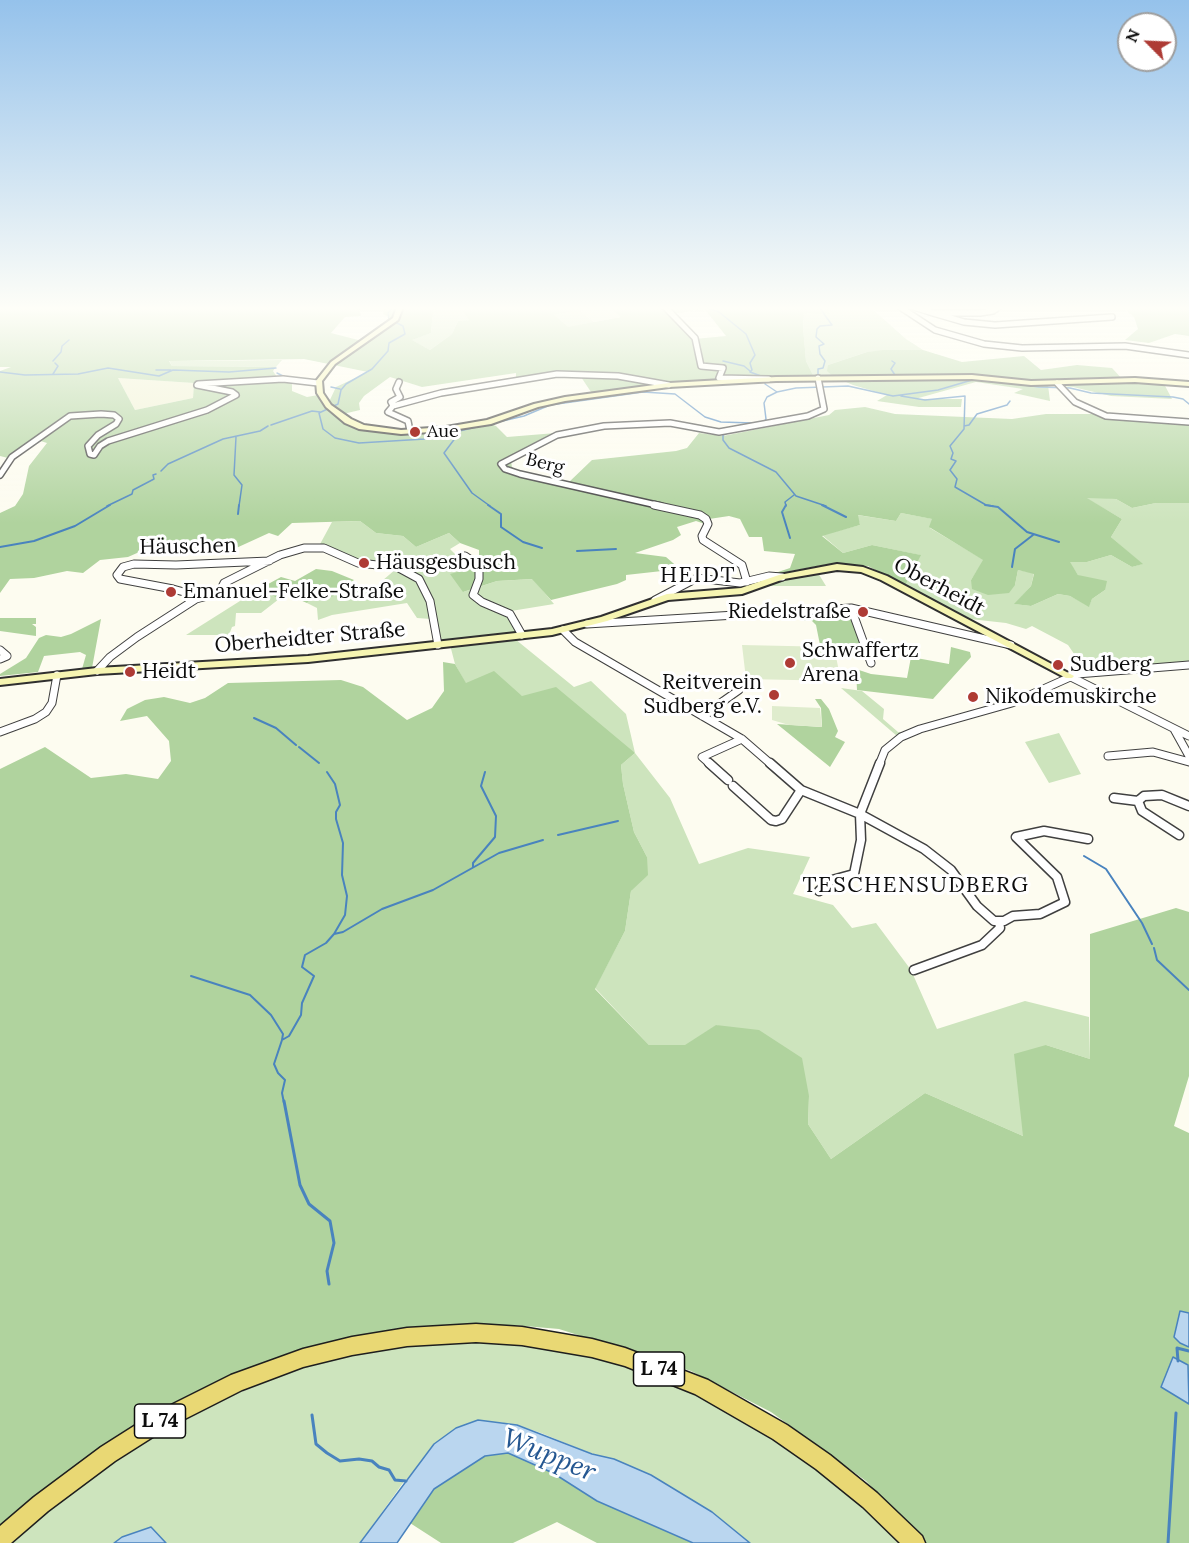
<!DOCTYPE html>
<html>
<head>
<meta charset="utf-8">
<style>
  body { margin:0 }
  #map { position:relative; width:1189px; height:1543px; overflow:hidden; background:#fdfcf0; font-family:Lora,serif }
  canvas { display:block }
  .north { position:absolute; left:1117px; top:12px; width:60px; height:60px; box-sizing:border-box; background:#fff; border:2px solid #9e9e9e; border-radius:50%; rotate:294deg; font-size:16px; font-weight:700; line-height:24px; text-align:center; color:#0d0d0d }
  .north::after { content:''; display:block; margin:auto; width:21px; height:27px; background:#ae3b35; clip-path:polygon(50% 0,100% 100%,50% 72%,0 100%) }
</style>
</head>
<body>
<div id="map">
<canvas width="1189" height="1543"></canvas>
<div class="north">N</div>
</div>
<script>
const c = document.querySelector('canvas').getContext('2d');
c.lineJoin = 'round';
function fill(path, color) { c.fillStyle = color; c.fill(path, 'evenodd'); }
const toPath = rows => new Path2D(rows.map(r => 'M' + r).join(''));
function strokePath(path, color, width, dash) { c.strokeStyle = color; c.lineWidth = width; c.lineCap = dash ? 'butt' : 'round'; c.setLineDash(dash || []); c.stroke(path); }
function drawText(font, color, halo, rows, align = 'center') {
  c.font = font + ' Lora,serif'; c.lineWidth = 6; c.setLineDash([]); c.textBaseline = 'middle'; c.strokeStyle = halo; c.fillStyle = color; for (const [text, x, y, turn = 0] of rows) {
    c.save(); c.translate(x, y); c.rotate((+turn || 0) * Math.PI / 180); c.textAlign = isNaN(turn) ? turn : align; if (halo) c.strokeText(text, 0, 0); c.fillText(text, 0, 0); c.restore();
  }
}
fill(toPath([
  [118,378,194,383,193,398,135,410]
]), '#f0f1d2');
fill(toPath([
  [438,307,465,307,461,308,470,320,458,321,452,334,430,350,411,340,431,333,433,312],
  [826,307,870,307,906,339,923,350,867,352,828,365,834,377,814,377,806,361,803,327,804,313,830,314],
  [578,309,594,322,568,328,553,315],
  [169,360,194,361,282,360,276,367,172,366],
  [1090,496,1116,499,1132,508,1156,503,1189,503,1189,664,1108,669,1105,666,1083,667,1068,645,1032,626,1026,629,1006,623,970,619,905,586,920,555,872,545,843,553,822,535,860,525,857,515,896,521,901,513,933,519,930,528,984,560,971,580,1015,585,1018,570,1034,573,1031,586,1015,604,1031,606,1058,594,1070,596,1089,606,1092,599,1105,590,1078,575,1069,562,1087,562,1111,555,1132,567,1142,564,1111,537,1122,519,1086,498],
  [360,521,376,533,403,536,416,547,449,533,460,543,450,549,457,556,480,566,463,592,497,581,533,579,554,604,511,611,516,632,515,639,574,687,591,681,626,714,635,753,670,798,699,864,748,848,810,857,793,894,833,905,852,928,876,923,911,970,937,1029,1025,1001,1089,1017,1090,1059,1046,1045,1023,1136,925,1093,831,1159,808,1124,809,1096,717,1025,685,1046,649,1045,595,988,625,931,631,891,647,857,634,832,623,784,621,765,635,753,522,696,466,684,455,664,449,641,435,641,431,619,417,618,407,603,332,615,318,620,317,608,307,603,319,592,332,597,348,585,361,592,369,592,396,569,362,564,319,546,332,522],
  [847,569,872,574,905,593,873,576,841,570,818,573,826,586,763,586,786,578,825,570],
  [259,589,279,599,261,613,236,613,235,626,232,627,229,635,186,635],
  [841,688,862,691,884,709,883,719,898,732,903,732,897,736],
  [1059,733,1081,774,1049,783,1025,742],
  [443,1341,525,1344,595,1355,652,1374,713,1402,785,1444,860,1501,898,1543,750,1543,712,1512,651,1475,614,1459,592,1454,541,1433,517,1425,498,1422,405,1480,360,1543,8,1543,102,1466,192,1412,312,1363,380,1348]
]), '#cde4bd');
fill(toPath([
  [0,307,359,307,361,316,345,317,331,333,366,342,395,320,383,314,385,307,438,307,433,312,431,333,412,340,430,350,452,334,458,321,469,320,461,308,465,307,589,307,554,315,568,327,620,317,610,307,826,307,830,314,804,313,803,327,806,361,814,377,669,385,593,395,579,374,516,379,516,373,422,387,390,377,364,396,359,403,360,410,343,414,328,404,336,387,368,372,304,359,169,361,172,366,276,367,273,371,277,377,292,381,292,391,307,397,318,395,331,412,353,425,401,432,488,423,496,426,507,437,568,432,511,461,512,467,519,472,568,483,592,460,676,451,687,448,699,433,723,436,829,415,835,410,865,407,895,414,1012,419,1046,414,1096,414,1111,418,1189,425,1189,503,1156,503,1132,508,1116,499,1087,498,1122,519,1111,537,1143,564,1132,567,1111,555,1087,562,1070,562,1078,575,1107,581,1105,590,1092,599,1089,607,1070,596,1058,594,1031,606,1014,604,1031,586,1034,574,1018,570,1015,585,1009,593,988,595,972,589,971,580,983,560,929,527,932,519,901,513,896,521,858,515,860,525,822,536,843,553,872,545,921,555,905,586,868,566,829,564,790,571,782,575,772,574,790,568,795,554,764,551,762,537,749,537,740,519,729,516,709,519,705,524,696,521,677,527,681,535,673,540,635,553,666,557,680,569,626,575,626,580,617,584,551,600,532,579,497,581,463,592,450,574,479,566,479,550,460,543,449,533,416,547,403,536,376,533,360,521,292,523,278,536,269,533,234,549,197,548,162,542,128,557,100,560,83,573,67,571,34,578,10,579,0,593,0,513,15,506,23,494,29,466,47,443,34,439,8,458,0,456,0,371,11,367,0,367],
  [701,309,707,312,726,336,694,339,673,314],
  [118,378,194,383,193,398,135,410],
  [1123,307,1189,307,1189,336,1175,334,1149,343,1125,340,1138,329,1134,317],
  [883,350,923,350,962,362,1024,356,1041,370,1077,365,1112,368,1124,381,1163,382,1172,399,1111,396,1073,387,1048,385,1050,401,1014,393,1023,389,976,382,915,399,962,399,961,407,919,407,877,401,887,395,853,385,834,377,827,371,828,365,867,352],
  [316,569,332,571,354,580,332,597,319,592,307,603,286,594,279,599,259,589,281,577,295,581],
  [849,611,863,649,844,645,820,645,816,625,812,621,804,621,803,614],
  [0,618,36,618,36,624,32,624,36,627,36,636,0,631],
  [101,619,92,668,82,669,86,655,80,652,44,656,38,672,0,676,0,674,26,658,39,638,46,635,61,637,71,634],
  [951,647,970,652,971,657,933,699,857,690,856,669,871,674,907,678,911,657,949,664],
  [443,662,455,664,466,683,494,671,522,696,556,687,635,753,621,765,623,784,634,832,647,857,648,875,631,891,625,931,595,989,649,1045,685,1045,716,1025,759,1030,802,1058,809,1096,808,1124,831,1159,925,1093,1023,1136,1014,1054,1046,1045,1090,1059,1090,934,1176,908,1189,912,1189,1076,1174,1126,1189,1133,1189,1543,924,1543,866,1481,771,1412,691,1371,559,1329,513,1325,417,1326,330,1342,291,1352,202,1390,98,1453,0,1525,0,769,45,747,91,778,126,774,158,779,171,761,169,741,147,716,120,721,127,709,145,700,164,697,190,703,205,698,228,683,341,680,363,687,407,720,432,708,444,691],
  [815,699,821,699,829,709,838,731,835,737,845,742,830,767,777,724,822,727,821,708],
  [509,1453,553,1473,693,1543,597,1543,557,1522,513,1543,441,1543,410,1523,434,1489,485,1456]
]), '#b0d39e');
fill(toPath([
  [589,307,610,307,621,317,594,322,578,309],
  [742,645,834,647,841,681,746,679],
  [772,706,820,708,822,727,789,725,772,720]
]), '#dfeccd');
const water = toPath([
  [1180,1311,1189,1313,1189,1347,1180,1343,1174,1337,1180,1311],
  [1173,1357,1188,1365,1189,1404,1161,1387,1173,1357],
  [478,1420,517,1425,592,1454,614,1459,651,1475,712,1512,750,1543,693,1543,597,1501,553,1473,508,1453,485,1456,434,1489,397,1543,360,1543,434,1444,456,1428,478,1420],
  [151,1527,166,1543,114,1543,122,1537,151,1527]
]);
fill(water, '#bad6ef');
strokePath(water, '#4983be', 1.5);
strokePath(toPath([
  [393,307,388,313,389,319,403,326,405,334,389,343,388,351,372,369,346,384,341,390,338,404,319,413,323,429,335,438,359,443,425,439,524,416,550,405,643,392,675,394,705,417,721,422,753,423],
  [704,307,719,312,746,334,755,355,750,363,752,370,750,372,761,376],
  [53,361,61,352,62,346,69,340],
  [723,361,744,366,750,371],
  [892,361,895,363,891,369,895,375,955,375],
  [156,370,171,370],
  [0,372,25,375,78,374,108,368,159,376,173,370,229,372,276,368],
  [277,373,285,377],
  [53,374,58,366,55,363],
  [818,376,818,369,823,368,825,361,820,354,819,346,824,344,816,337,817,329,820,326,832,325,819,307],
  [765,381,765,384,777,392],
  [994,381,1039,387,1070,388,1091,393,1173,397,1183,399,1189,404],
  [331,387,340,389],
  [901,396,925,400,965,396,964,429,950,446,953,453,951,459,956,461,950,470,957,479,955,487,986,505,993,506],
  [764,422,766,419,764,403,767,397,777,392,796,388,848,386,893,396,938,390,972,380,986,380],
  [271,425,312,411,320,412],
  [964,426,969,425,977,414,1007,405,1010,401],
  [730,432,723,435,723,440,729,448,776,472,796,496,826,506],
  [459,433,444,453,472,493,490,506],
  [236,437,234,475,242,485,239,506],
  [161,471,168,464,223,439,260,431,268,426],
  [107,506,132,494,133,490,154,479,153,475,156,474],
  [786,506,785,502,794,495]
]), '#4983be', 1.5);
strokePath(toPath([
  [488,505,501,514,501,527,523,542,542,548],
  [786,505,782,512,790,538],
  [822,505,846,517],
  [985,505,998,507,1027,532,1059,542],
  [238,514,239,505],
  [0,547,34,541,75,526,110,505],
  [577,551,616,549],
  [1012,567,1015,549,1033,535],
  [254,718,276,728,296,745],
  [299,747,319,763],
  [327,772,335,784,340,805,336,812,336,819,343,843,342,875,347,896,345,915,334,934],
  [558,835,618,821],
  [1084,856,1106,869,1142,923,1152,944],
  [473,867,473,863,495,837,496,816,481,786,485,772],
  [1154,948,1157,960,1189,990],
  [191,976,250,995,271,1015,283,1034,282,1040],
  [284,1103,282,1093,285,1080,278,1073,274,1064,282,1040,289,1036,301,1015,302,1003,314,976,302,967,305,955,326,943,334,934,343,932,382,909,433,890,499,853,543,840]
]), '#4983be', 2);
strokePath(toPath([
  [284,1101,300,1185,309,1204,330,1221,334,1243,327,1271,329,1284],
  [1178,1361,1177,1348,1189,1351],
  [312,1415,316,1444,327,1453,340,1461,359,1459,372,1461,379,1467,389,1470,395,1480,406,1481],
  [1168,1543,1176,1413]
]), '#4983be', 3);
const streetFar2 = toPath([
  [665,307,695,338,701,366,723,368,719,378,769,379],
  [900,307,935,330,984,344,1022,348,1125,346,1189,355],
  [914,307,933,313,980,313,993,311,999,307],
  [933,313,964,322,995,325,1112,317],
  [399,382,396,389,400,397,391,402,393,406,388,412,408,421,410,431],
  [1057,383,1075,402,1106,416,1189,422],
  [198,384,283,379,318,383],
  [393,406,441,393,557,374,618,376,669,385],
  [0,475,12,457,70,416,101,414,114,415,119,419,116,424,98,435,88,446,90,454,94,455,100,446,108,441,207,410,236,395,232,392,197,385],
  [661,506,520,474,505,469,501,464,557,435,604,426,670,423,719,432,808,416,824,409,818,378]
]);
const streetFar1 = toPath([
  [654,505,700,515,706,519,708,524,702,536,703,540,742,565,747,582],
  [465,556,477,564,479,570,479,579,473,595,482,602,510,614,522,635],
  [219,593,224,583,280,555,304,548,324,548,358,563,397,567,419,579,430,601,438,645],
  [196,599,219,593,252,592],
  [655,600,697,578,740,583,769,576,782,577],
  [851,608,871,663],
  [587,624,851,608,1011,645],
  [563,630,575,642,742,739,772,765],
  [0,650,7,656,0,659],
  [97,671,110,657,137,637,196,599,191,594,173,589,120,579,117,575,123,567,134,564,176,565,269,561],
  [1069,676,1189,736],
  [702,716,739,690,740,685,737,681],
  [1174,729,1189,756],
  [0,732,35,719,46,712,52,703,57,675],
  [1108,756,1153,752,1189,762],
  [711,765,702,757,742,739],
  [879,765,885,750,901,737,920,729,1012,703,1077,674,1189,665]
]);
const street = toPath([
  [709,763,728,780],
  [770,763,801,790,860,814,924,849,951,870,977,906,994,921,1004,921,1013,916,1040,914,1065,902,1057,877,1016,837,1044,831,1088,839],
  [733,786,771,820,776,821,782,819,801,790],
  [1114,798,1138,801],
  [1179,835,1142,811,1138,801,1144,796,1162,795,1189,806],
  [819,891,832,880,854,874,861,840,860,814,880,763],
  [914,970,982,945,1000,928,999,921]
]);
const secondary = toPath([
  [397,307,403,307,398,320,335,364,322,381,323,393,331,405,351,419,364,425,401,430,446,427,487,420,534,404,565,397,669,383,776,377,972,375,1031,381,1135,378,1189,382,1189,386,1135,382,1031,385,972,379,776,381,669,387,565,401,538,407,491,424,446,431,401,434,359,429,345,423,326,407,317,393,316,381,331,362,393,318,397,307],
  [837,564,863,567,887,576,1074,676,1072,678,1066,678,881,580,861,572,837,570,784,579,742,594,668,600,607,621,552,635,308,662,97,674,0,685,0,679,97,668,308,656,552,629,601,617,667,594,741,588,779,575,837,564]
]);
const primary = toPath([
  [476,1324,522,1327,592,1339,625,1348,708,1380,787,1425,830,1455,877,1493,922,1536,925,1543,900,1543,863,1507,816,1469,773,1439,695,1394,625,1366,592,1357,522,1345,476,1342,407,1346,352,1355,303,1367,242,1390,167,1428,115,1461,48,1511,11,1543,0,1543,0,1526,34,1497,101,1447,153,1414,231,1375,303,1349,352,1337,407,1328,476,1324]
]);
strokePath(streetFar2, '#404040', 8);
strokePath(streetFar1, '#404040', 9);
strokePath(street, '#404040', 11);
strokePath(secondary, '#2f2f2f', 4);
strokePath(primary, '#1e1e1e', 3);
strokePath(streetFar2, '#fff', 5);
strokePath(streetFar1, '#fff', 7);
strokePath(street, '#fff', 8);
fill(secondary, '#f6f5b2');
fill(primary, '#e9d874');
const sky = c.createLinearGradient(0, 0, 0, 523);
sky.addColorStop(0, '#95c2eb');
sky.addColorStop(0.59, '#fefef8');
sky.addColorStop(1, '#fefef800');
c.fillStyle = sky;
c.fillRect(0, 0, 1189, 523);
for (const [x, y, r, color] of [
  [415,432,6,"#ae3b35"],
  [364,563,6,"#ae3b35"],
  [171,592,6,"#ae3b35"],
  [863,612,6,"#ae3b35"],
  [790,663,6,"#ae3b35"],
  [1058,665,6,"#ae3b35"],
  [130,672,6,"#ae3b35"],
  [774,695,6,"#ae3b35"],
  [973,697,6,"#ae3b35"]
]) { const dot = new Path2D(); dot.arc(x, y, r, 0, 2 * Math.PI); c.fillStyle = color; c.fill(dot); strokePath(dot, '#fff', 2); }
drawText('18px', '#0d0d0d', '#fff', [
  ["Aue",427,432]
], 'left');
drawText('18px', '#0d0d0d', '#fff', [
  ["Berg",545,464,14]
]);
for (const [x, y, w] of [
  [659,1369,51],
  [160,1421,51]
]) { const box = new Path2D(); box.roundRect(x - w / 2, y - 17, w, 34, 4.5); c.fillStyle = '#fff'; c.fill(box); strokePath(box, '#0d0d0d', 1.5); }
drawText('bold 20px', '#0d0d0d', null, [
  ["L 74",659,1369],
  ["L 74",160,1421]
]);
drawText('21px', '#0d0d0d', '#fff', [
  ["Häuschen",188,547,-1],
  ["Oberheidt",939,587,28],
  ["Oberheidter Straße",310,638,-5]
]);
drawText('21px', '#0d0d0d', '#fff', [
  ["Häusgesbusch",376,563],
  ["Emanuel-Felke-Straße",183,592],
  ["Riedelstraße",851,612,"right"],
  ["Schwaffertz",802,651],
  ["Arena",802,675],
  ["Sudberg",1070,665],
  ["Heidt",142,672],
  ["Reitverein",762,683,"right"],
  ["Sudberg e.V.",762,707,"right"],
  ["Nikodemuskirche",985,697]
], 'left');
c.letterSpacing = '1.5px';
drawText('22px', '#0d0d0d', '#fff', [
  ["HEIDT",698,576],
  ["TESCHENSUDBERG",916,886]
]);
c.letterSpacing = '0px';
drawText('italic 27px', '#255791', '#fff', [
  ["Wupper",549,1456,22]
]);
</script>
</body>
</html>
